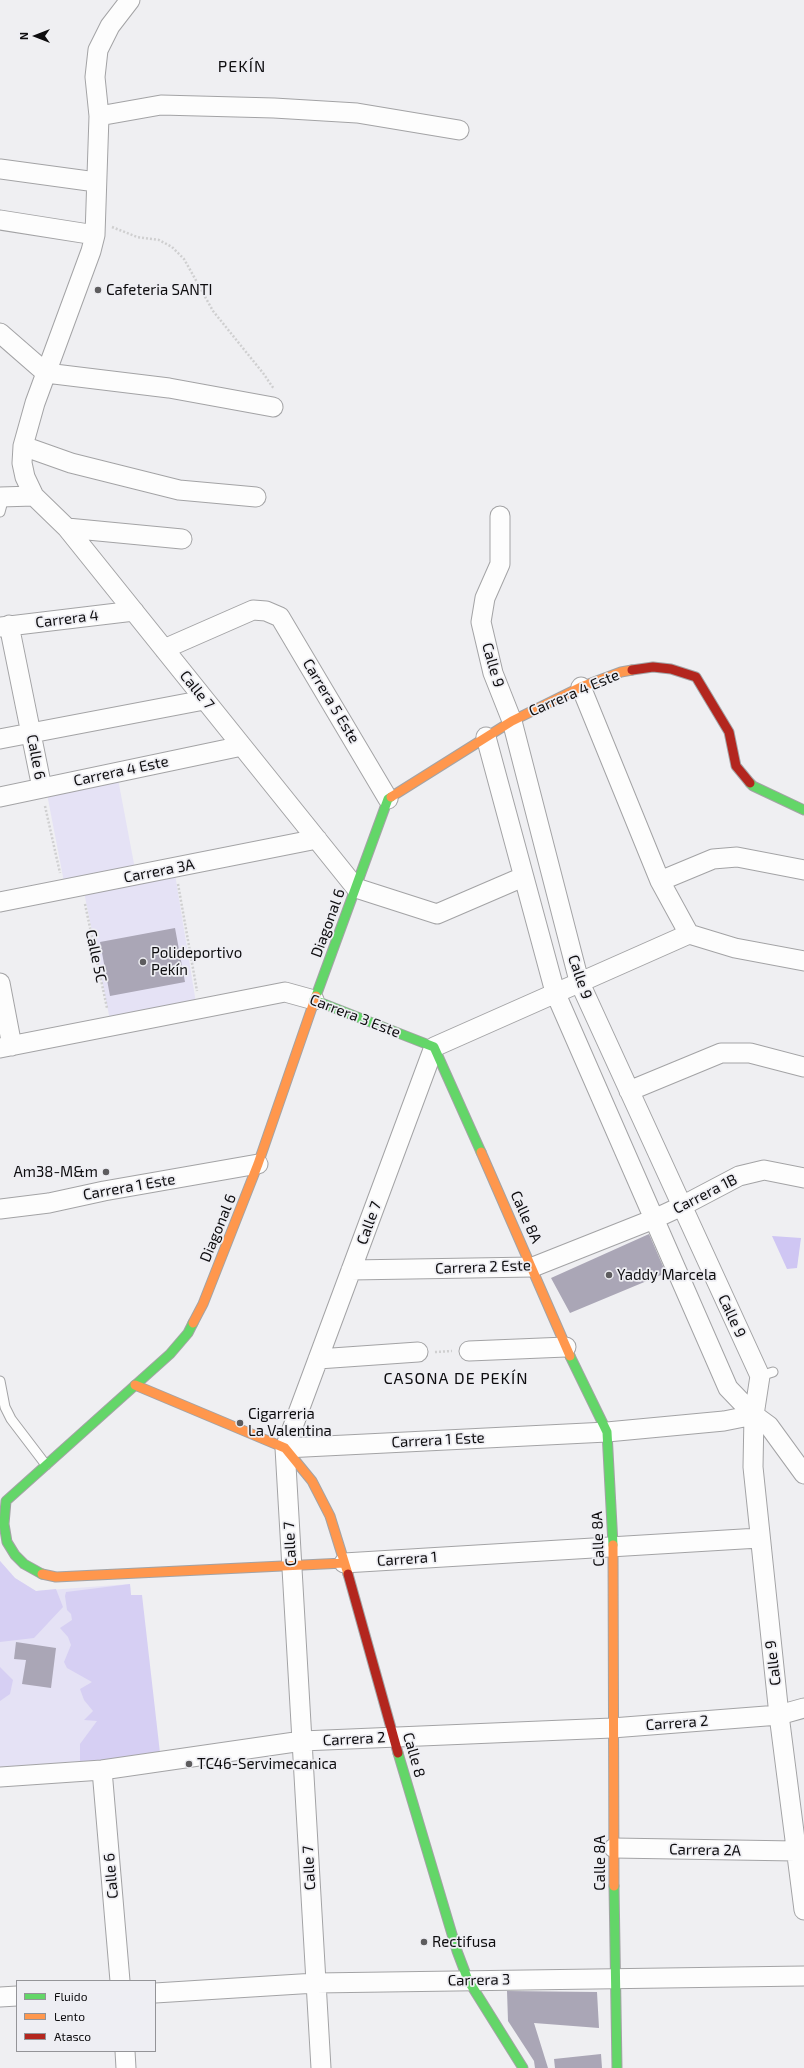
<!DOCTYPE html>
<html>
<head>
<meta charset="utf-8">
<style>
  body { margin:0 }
  #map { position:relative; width:804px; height:2068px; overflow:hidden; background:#efeff2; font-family:"Exo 2",sans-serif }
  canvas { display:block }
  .legend { position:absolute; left:16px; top:1980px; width:140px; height:72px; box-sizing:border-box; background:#eeeef3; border:1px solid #949498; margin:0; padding:5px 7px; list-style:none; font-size:12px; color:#0e0d0f }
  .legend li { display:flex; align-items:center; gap:8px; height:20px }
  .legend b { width:20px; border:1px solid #949498 }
  .north { position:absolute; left:16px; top:16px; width:40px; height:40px; -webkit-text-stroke:3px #eeeef3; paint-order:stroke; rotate:270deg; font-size:11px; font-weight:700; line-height:16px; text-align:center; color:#0e0d0f }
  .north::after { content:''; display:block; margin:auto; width:14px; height:18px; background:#0e0d0f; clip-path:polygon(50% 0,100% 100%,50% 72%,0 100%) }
</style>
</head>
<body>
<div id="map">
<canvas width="804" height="2068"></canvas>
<ul class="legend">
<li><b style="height:5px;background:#63d668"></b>Fluido</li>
<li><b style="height:5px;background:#ff974d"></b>Lento</li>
<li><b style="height:5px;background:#b3261e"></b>Atasco</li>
</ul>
<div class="north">N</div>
</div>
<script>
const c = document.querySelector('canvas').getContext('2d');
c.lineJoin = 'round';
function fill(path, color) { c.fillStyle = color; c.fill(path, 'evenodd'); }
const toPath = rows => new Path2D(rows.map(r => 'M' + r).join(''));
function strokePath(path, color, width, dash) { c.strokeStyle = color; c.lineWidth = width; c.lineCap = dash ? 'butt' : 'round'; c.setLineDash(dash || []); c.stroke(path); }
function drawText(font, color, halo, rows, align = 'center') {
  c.font = font + ' "Exo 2",sans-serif'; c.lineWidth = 3.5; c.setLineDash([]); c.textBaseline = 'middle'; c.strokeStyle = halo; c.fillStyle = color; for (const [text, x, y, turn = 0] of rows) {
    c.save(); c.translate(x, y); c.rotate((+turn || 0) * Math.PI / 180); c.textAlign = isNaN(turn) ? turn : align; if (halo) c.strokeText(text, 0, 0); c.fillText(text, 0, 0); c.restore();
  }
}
fill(toPath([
  [118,779,135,869,64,882,47,794],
  [175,874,196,1003,110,1020,84,892],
  [0,1561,15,1578,36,1591,130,1584,131,1595,142,1595,101,1763,0,1769]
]), '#e5e2f5');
fill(toPath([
  [0,1561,15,1578,36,1591,56,1589,63,1607,34,1638,0,1642],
  [130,1584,131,1595,142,1595,160,1753,80,1764,80,1744,97,1721,84,1720,93,1711,84,1700,80,1689,92,1682,67,1668,64,1662,71,1645,68,1637,60,1628,72,1620,71,1614,67,1610,65,1596,66,1592],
  [0,1667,13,1680,10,1694,0,1701]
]), '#d6cff3');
fill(toPath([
  [772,1236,801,1238,797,1268,787,1269]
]), '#cfc6f3');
fill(toPath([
  [175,928,185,982,110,996,100,942],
  [649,1234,666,1273,570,1313,551,1278],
  [16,1642,56,1648,51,1688,22,1684,26,1660,14,1659],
  [507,1991,597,1992,599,2028,534,2023,548,2068,535,2068,534,2061,508,2021],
  [601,2054,602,2068,555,2068,554,2059]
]), '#aaa6b6');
const lane = toPath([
  [0,512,4,497],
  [760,1376,773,1372],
  [0,1381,5,1407,11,1419,46,1465]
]);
const street = toPath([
  [130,0,110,26,98,50,95,77,99,116,95,235,91,251,35,403,23,446,22,463,25,477,34,496,67,528,356,888,437,914,523,877],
  [99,116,161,105,274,108,357,113,459,130],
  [0,169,96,182],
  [0,220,95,235],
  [0,333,46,373,169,388,273,407],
  [23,446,71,463,179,490,256,497],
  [0,497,34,496],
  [500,516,500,564,485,598,481,622,493,673,512,721,579,981,760,1376,754,1415,753,1467,779,1715,804,1910],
  [67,528,182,539],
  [9,625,42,788],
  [0,627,134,611],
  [164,649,253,610,266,611,280,617,388,799],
  [581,687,660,881,689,934,735,948,804,961],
  [486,737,555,992,728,1388,754,1415,769,1426,804,1474],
  [0,739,204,700],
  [0,797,242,746],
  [660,881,713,859,737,857,804,870],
  [0,902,317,839],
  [0,983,12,1046],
  [0,1048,285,992,314,1000],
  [629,1091,721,1053,750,1053,804,1067],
  [0,1209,49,1203,104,1191,258,1164],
  [351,1270,533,1267,654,1219,682,1206,739,1176,764,1170,804,1178],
  [469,1351,566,1347],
  [318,1359,418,1352],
  [285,1448,607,1432,724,1421,754,1415],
  [344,1563,759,1538],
  [102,1770,120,1981],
  [0,1777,102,1770,302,1741,612,1728,779,1715,804,1708],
  [614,1848,795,1851],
  [155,1993,316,1983,804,1976],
  [0,1997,17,1996],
  [125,2051,126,2068],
  [321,2068,285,1448,434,1047,689,934]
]);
const fast = toPath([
  [750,783,753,786,804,810],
  [316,996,388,799,391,797],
  [314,1000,434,1047,481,1152],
  [570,1356,607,1432,613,1545],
  [42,1574,24,1564,15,1555,7,1542,4,1524,6,1501,170,1354,188,1333,193,1323],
  [398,1753,457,1951,468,1980,523,2068],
  [614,1886,617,2068]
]);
const slow = toPath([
  [391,797,512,721,581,687,621,672,632,670],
  [481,1152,570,1356],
  [193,1323,203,1304,258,1164,316,996],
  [135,1385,285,1448,312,1481,330,1516,348,1574],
  [613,1545,614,1886],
  [42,1574,56,1577,344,1563]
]);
const jam = toPath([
  [632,670,653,667,671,669,696,677,729,732,736,766,750,783],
  [348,1574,398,1753]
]);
strokePath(lane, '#a3a3a5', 11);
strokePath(street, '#a3a3a5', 21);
strokePath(fast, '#a3a3a5', 11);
strokePath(slow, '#a3a3a5', 11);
strokePath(jam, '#a3a3a5', 11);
strokePath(toPath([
  [112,227,137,237,159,240,172,247,184,259,213,311,263,373,274,389],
  [45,806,60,873],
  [178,884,197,991],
  [85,904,107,1008],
  [435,1352,452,1351]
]), '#cfcfd0', 2.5, [2, 2]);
strokePath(lane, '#fdfdfd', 9);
strokePath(street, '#fdfdfd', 19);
strokePath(fast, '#63d668', 9);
strokePath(slow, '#ff974d', 9);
strokePath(jam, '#b3261e', 9);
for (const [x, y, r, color] of [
  [98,290,4,"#5d5c5e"],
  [143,962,4,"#5d5c5e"],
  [106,1172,4,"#5d5c5e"],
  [609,1275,4,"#5d5c5e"],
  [240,1423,4,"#5d5c5e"],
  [189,1764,4,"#5d5c5e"],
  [424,1942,4,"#5d5c5e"]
]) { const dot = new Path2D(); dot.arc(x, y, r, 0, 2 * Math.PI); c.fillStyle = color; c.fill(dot); strokePath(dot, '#eeeef3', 1.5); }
drawText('15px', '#0e0d0f', '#eeeef3', [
  ["Cafeteria SANTI",106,290],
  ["Polideportivo",151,953],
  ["Pekín",151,970],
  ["Am38-M&m",98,1172,"right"],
  ["Yaddy Marcela",617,1275],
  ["Cigarreria",248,1414],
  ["La Valentina",248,1431],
  ["TC46-Servimecanica",197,1764],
  ["Rectifusa",432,1942]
], 'left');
drawText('15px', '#0e0d0f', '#eeeef3', [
  ["Carrera 4",67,619,-7],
  ["Calle 9",493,665,74],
  ["Calle 7",197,690,51],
  ["Carrera 4 Este",574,693,-23],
  ["Carrera 5 Este",331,701,59],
  ["Calle 6",36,757,79],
  ["Carrera 4 Este",121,771,-12],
  ["Carrera 3A",159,871,-11],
  ["Diagonal 6",328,923,-70],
  ["Calle 5C",96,956,78],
  ["Calle 9",580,977,71],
  ["Carrera 3 Este",355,1016,21],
  ["Carrera 1 Este",129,1187,-10],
  ["Carrera 1B",705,1194,-27],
  ["Calle 8A",526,1217,66],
  ["Calle 7",369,1223,-70],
  ["Diagonal 6",218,1228,-68],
  ["Carrera 2 Este",483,1267,-2],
  ["Calle 9",732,1316,65],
  ["Carrera 1 Este",438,1440,-3],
  ["Calle 8A",598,1539,-92],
  ["Calle 7",290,1544,-93],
  ["Carrera 1",407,1559,-4],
  ["Calle 9",773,1663,-97],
  ["Carrera 2",677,1723,-4],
  ["Carrera 2",354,1739,-3],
  ["Calle 8",414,1755,74],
  ["Carrera 2A",705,1850,1],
  ["Calle 8A",600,1863,-90],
  ["Calle 7",309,1868,-93],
  ["Calle 6",111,1876,-95],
  ["Carrera 3",479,1980,-1]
]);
c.letterSpacing = '1px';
drawText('16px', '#0e0d0f', '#eeeef3', [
  ["PEKÍN",242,67],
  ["CASONA DE PEKÍN",456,1379]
]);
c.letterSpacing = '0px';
</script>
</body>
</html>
